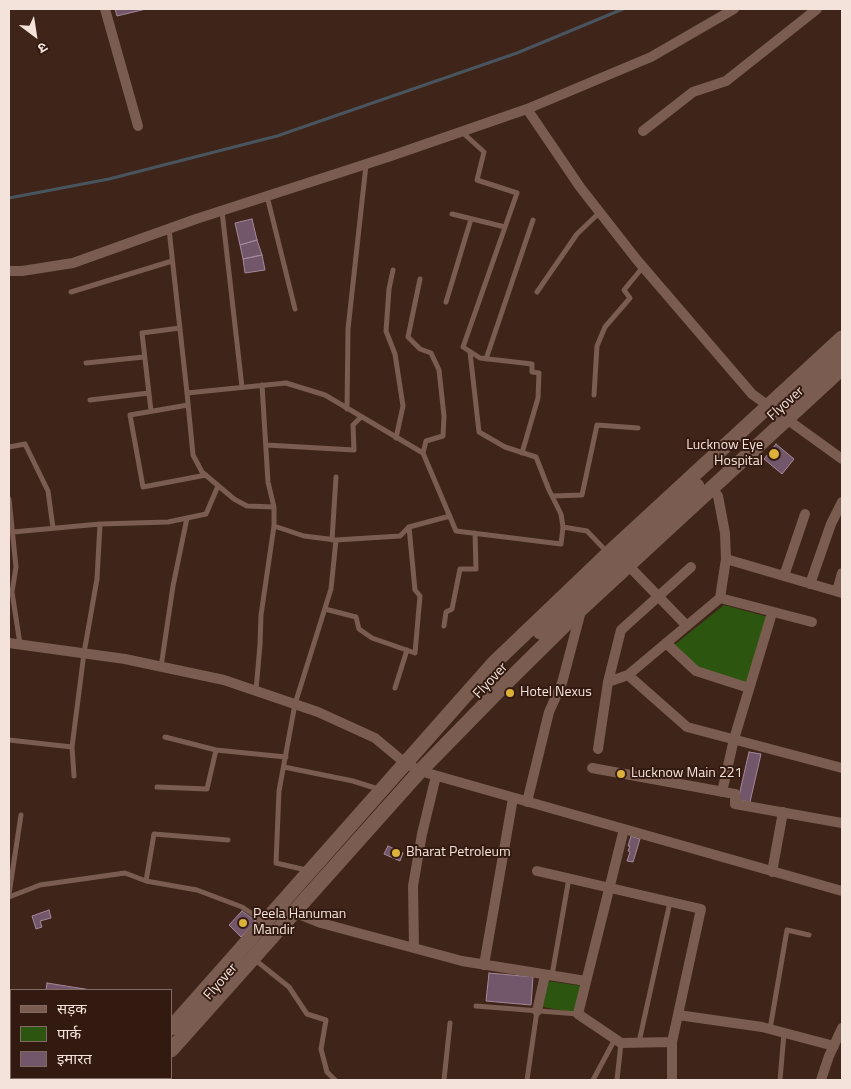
<!DOCTYPE html>
<html>
<head>
<meta charset="utf-8">
<style>
  body { margin:0 }
  #map { position:relative; width:851px; height:1089px; overflow:hidden; background:#3e2419; font-family:"Titillium Web","Noto Sans Devanagari",sans-serif }
  canvas { display:block }
  .frame { position:absolute; inset:0; border:10px solid #f4e3db; pointer-events:none }
  .legend { position:absolute; left:10px; top:989px; width:162px; height:90px; box-sizing:border-box; background:#331a10; border:1px solid #806a61; margin:0; padding:6px 9px; list-style:none; font-size:15px; color:#f4e3db }
  .legend li { display:flex; align-items:center; gap:10px; height:25px }
  .legend b { width:25px; border:1px solid #806a61 }
  .north { position:absolute; left:10px; top:10px; width:50px; height:50px; -webkit-text-stroke:4px #331a10; paint-order:stroke; rotate:149deg; font-size:14px; font-weight:700; line-height:20px; text-align:center; color:#f4e3db }
  .north::after { content:''; display:block; margin:auto; width:18px; height:22px; background:#f4e3db; clip-path:polygon(50% 0,100% 100%,50% 72%,0 100%) }
</style>
</head>
<body>
<div id="map">
<canvas width="851" height="1089"></canvas>
<div class="frame"></div>
<ul class="legend">
<li><b style="height:6px;background:#7a5c50"></b>सड़क</li>
<li><b style="height:14px;background:#2c5610"></b>पार्क</li>
<li><b style="height:14px;background:#715769"></b>इमारत</li>
</ul>
<div class="north">उ</div>
</div>
<script>
const c = document.querySelector('canvas').getContext('2d');
c.lineJoin = 'round';
function fill(path, color) { c.fillStyle = color; c.fill(path, 'evenodd'); }
const toPath = rows => new Path2D(rows.map(r => 'M' + r).join(''));
function strokePath(path, color, width, dash) { c.strokeStyle = color; c.lineWidth = width; c.lineCap = dash ? 'butt' : 'round'; c.setLineDash(dash || []); c.stroke(path); }
function drawText(font, color, halo, rows, align = 'center') {
  c.font = font + ' "Titillium Web",sans-serif'; c.lineWidth = 4; c.setLineDash([]); c.textBaseline = 'middle'; c.strokeStyle = halo; c.fillStyle = color; for (const [text, x, y, turn = 0] of rows) {
    c.save(); c.translate(x, y); c.rotate((+turn || 0) * Math.PI / 180); c.textAlign = isNaN(turn) ? turn : align; if (halo) c.strokeText(text, 0, 0); c.fillText(text, 0, 0); c.restore();
  }
}
fill(toPath([
  [724,605,768,617,747,683,697,667,673,646],
  [548,981,581,986,577,1013,543,1007]
]), '#2c5610');
strokePath(toPath([
  [9,198,109,179,277,136,517,53,623,9]
]), '#49555e', 3);
const building = toPath([
  [115,9,146,9,117,16,115,9],
  [252,219,257,240,240,245,235,223,252,219],
  [257,240,262,255,243,259,240,245,257,240],
  [262,255,265,270,245,273,243,259,262,255],
  [776,444,794,459,782,474,764,459,776,444],
  [749,752,761,754,750,802,738,800,749,752],
  [631,836,640,839,633,862,627,861,630,852,628,851,630,846,628,846,631,836],
  [388,846,403,853,400,861,384,854,388,846],
  [49,910,51,918,40,921,42,927,36,929,32,916,49,910],
  [242,911,256,921,241,937,229,925,242,911],
  [489,973,533,977,531,1005,486,1001,489,973],
  [47,983,91,990,46,990,47,983]
]);
fill(building, '#715769');
strokePath(building, '#a4889b', 1);
strokePath(toPath([
  [462,132,484,152,477,180,517,193,463,347,480,358,532,364,532,372,539,373,538,398,522,453],
  [267,196,295,309],
  [222,211,242,387],
  [452,214,505,227],
  [169,229,187,393,193,455,202,472,234,499,247,506,274,507],
  [393,270,389,289,386,331,395,354,403,406,396,438],
  [420,279,408,337,420,349,431,353,439,370,444,416,443,436,426,441,423,453],
  [71,292,172,261],
  [537,292,577,234,600,212],
  [446,302,471,219],
  [470,352,479,432,505,447,536,457,549,490,561,514,563,527],
  [486,359,533,220],
  [86,363,144,357],
  [187,393,286,383,325,395,423,453,456,531,561,544,563,527,587,531,608,553],
  [594,395,597,346,605,327,630,298,624,290,643,267],
  [90,400,149,393],
  [188,405,130,415,143,487,206,475],
  [347,409,348,329,366,165],
  [151,411,142,333,180,328],
  [266,445,354,450,353,425,361,417],
  [9,447,25,444,48,491,53,528],
  [552,496,582,495,597,425,638,428],
  [9,499,16,567,12,592,20,644],
  [274,526,304,536,336,540,400,536,409,527,450,516],
  [13,532,100,524],
  [332,540,336,477],
  [325,609,356,617,359,629,372,638,415,653,420,596,415,590,409,527],
  [444,626,446,612,452,609,460,569,476,569,475,533],
  [161,667,173,586,187,518],
  [395,688,407,650],
  [256,690,260,645,261,615,274,526,274,507,268,482,262,385],
  [165,737,216,750,286,757],
  [9,740,72,747],
  [284,767,353,781,378,789],
  [74,776,72,747,84,653,97,579,100,524,168,522,206,514,218,486],
  [157,787,207,789,216,750],
  [306,870,276,863,279,791,295,704,331,589,336,540],
  [146,881,154,834,228,840],
  [9,894,21,815],
  [9,897,40,885,125,873,146,881,197,890,242,907,263,921],
  [254,959,289,987,307,1014,326,1020,321,1049,327,1072,335,1080],
  [552,975,569,878],
  [476,1006,578,1014],
  [770,1029,787,930,809,935],
  [9,1038,11,1039],
  [639,1042,670,902],
  [444,1080,450,1023],
  [527,1080,537,1011],
  [593,1080,615,1039],
  [617,1080,621,1043],
  [780,1080,784,1033]
]), '#7a5c50', 5);
strokePath(toPath([
  [105,9,138,126],
  [527,109,651,57,734,9],
  [643,131,693,92,726,81,817,9],
  [9,271,22,271,73,263,196,219,388,157,527,109,580,187,637,260,752,394,842,459],
  [712,489,718,496,725,533,726,559,720,598],
  [726,559,842,593],
  [625,562,687,626],
  [784,576,805,514],
  [810,584,831,524,842,502],
  [837,591,842,573],
  [9,643,125,659,224,680,318,712,375,738,405,763,420,771,842,891],
  [666,643,696,671,749,688],
  [628,675,687,727,842,768],
  [608,682,621,630,691,567],
  [598,749,608,682,628,675,720,598,812,622],
  [592,768,735,794,735,804,842,823],
  [722,792,734,739,772,613],
  [527,802,549,712,562,683,581,611],
  [624,829,578,1014,621,1043,672,1042],
  [537,871,701,909,672,1042,672,1080],
  [772,872,783,812],
  [289,910,321,923,462,961,586,981],
  [414,948,413,886,422,834,436,776],
  [484,965,513,798],
  [537,1011,545,975],
  [678,1015,762,1027,834,1046],
  [821,1080,829,1056,842,1028]
]), '#7a5c50', 10);
strokePath(toPath([
  [780,409,842,353],
  [540,632,697,486],
  [171,1028,494,663,609,553,842,338],
  [171,1050,420,771,508,681,582,608,842,368],
  [126,1080,128,1078],
  [145,1080,147,1078]
]), '#7a5c50', 15);
for (const [x, y, r, color] of [
  [774,454,6,"#ddb133"],
  [510,693,5,"#ddb133"],
  [621,774,5,"#ddb133"],
  [396,853,5,"#ddb133"],
  [243,923,5,"#ddb133"]
]) { const dot = new Path2D(); dot.arc(x, y, r, 0, 2 * Math.PI); c.fillStyle = color; c.fill(dot); strokePath(dot, '#331a10', 2); }
drawText('14px', '#f4e3db', '#331a10', [
  ["Flyover",786,404,-42],
  ["Flyover",491,681,-47],
  ["Flyover",221,982,-49]
]);
drawText('14px', '#f4e3db', '#331a10', [
  ["Lucknow Eye",763,446,"right"],
  ["Hospital",763,462,"right"],
  ["Hotel Nexus",520,693],
  ["Lucknow Main 221",631,774],
  ["Bharat Petroleum",406,853],
  ["Peela Hanuman",253,915],
  ["Mandir",253,931]
], 'left');
</script>
</body>
</html>
